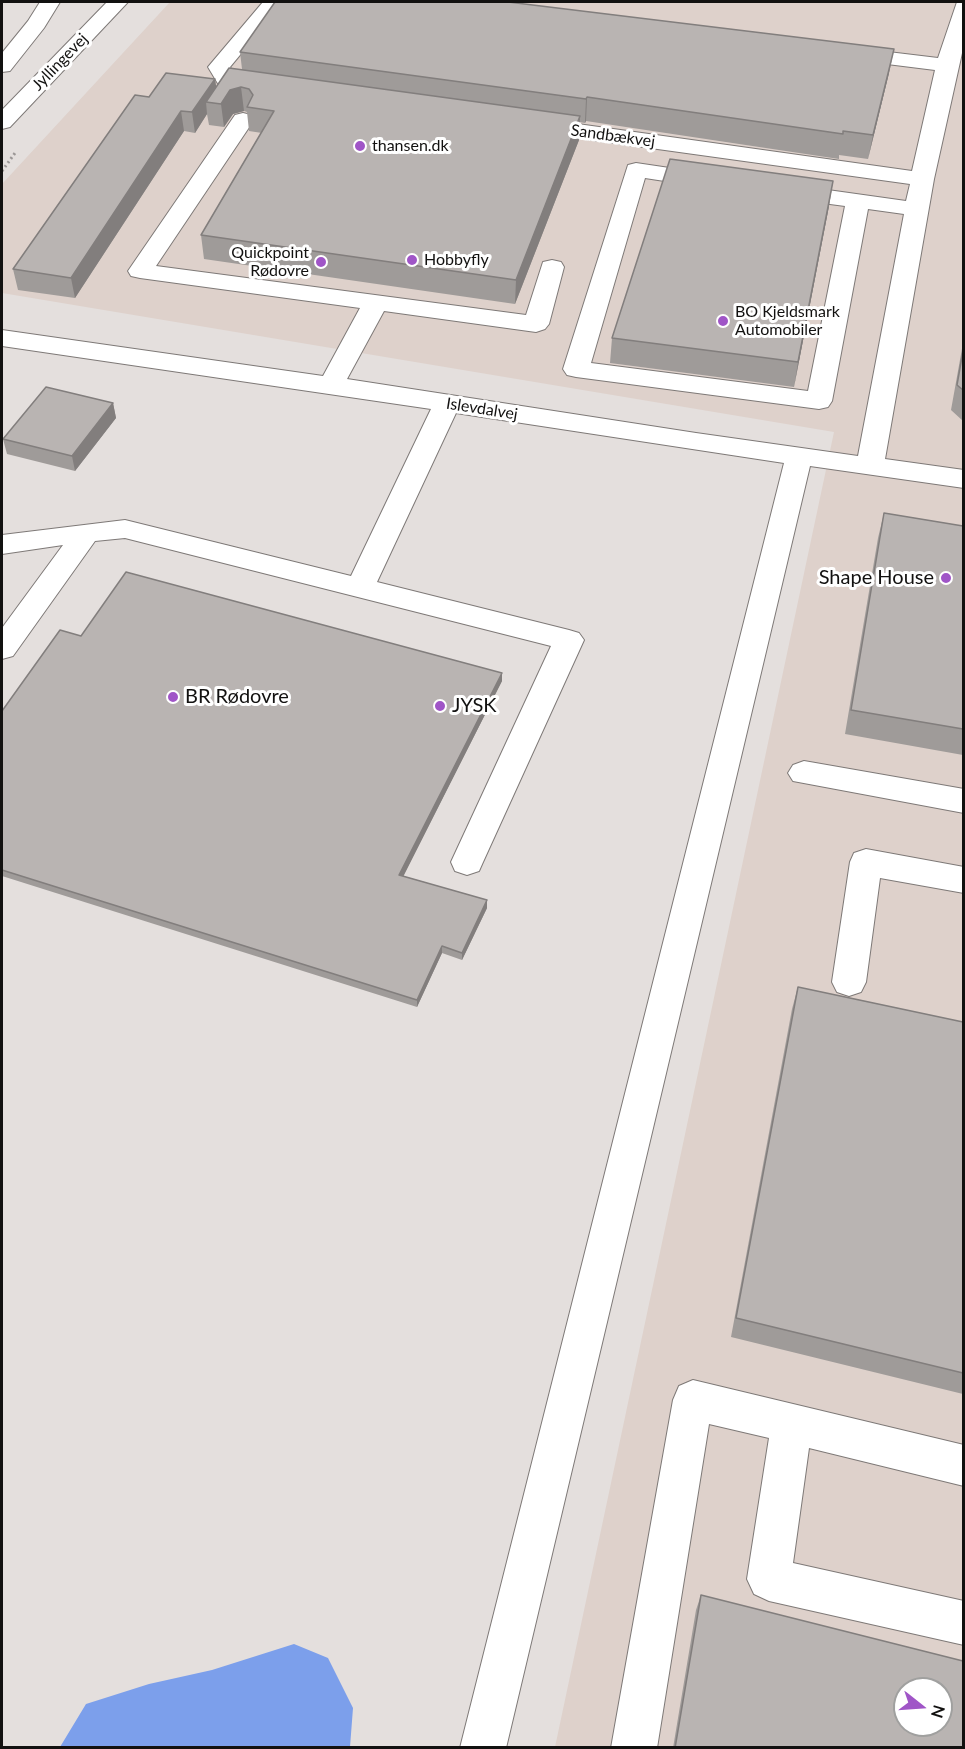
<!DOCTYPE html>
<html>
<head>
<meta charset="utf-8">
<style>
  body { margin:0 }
  #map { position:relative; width:965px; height:1749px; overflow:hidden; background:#e4dfdd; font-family:Lato,sans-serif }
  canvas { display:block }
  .frame { position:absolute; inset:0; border:3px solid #121110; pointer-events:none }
  .north { position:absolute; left:893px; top:1677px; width:60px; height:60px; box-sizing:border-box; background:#fff; border:2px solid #a0a09f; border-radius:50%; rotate:107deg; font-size:16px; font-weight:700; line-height:24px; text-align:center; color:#121110 }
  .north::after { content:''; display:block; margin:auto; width:21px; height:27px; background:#a055c7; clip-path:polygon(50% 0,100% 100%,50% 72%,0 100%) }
</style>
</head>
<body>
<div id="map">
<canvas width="965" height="1749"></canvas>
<div class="frame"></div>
<div class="north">N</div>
</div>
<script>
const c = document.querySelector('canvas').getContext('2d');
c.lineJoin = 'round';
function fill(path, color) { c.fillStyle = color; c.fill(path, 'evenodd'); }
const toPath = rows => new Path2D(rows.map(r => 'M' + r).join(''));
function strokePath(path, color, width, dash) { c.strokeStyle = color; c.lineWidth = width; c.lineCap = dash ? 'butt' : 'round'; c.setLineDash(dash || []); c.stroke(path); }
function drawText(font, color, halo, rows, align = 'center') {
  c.font = font + ' Lato,sans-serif'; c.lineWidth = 6; c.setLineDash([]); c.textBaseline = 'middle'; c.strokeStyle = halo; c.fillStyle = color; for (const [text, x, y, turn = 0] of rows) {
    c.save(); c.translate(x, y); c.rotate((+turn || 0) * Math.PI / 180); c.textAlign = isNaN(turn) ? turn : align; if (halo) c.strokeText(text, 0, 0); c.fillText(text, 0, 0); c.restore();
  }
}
fill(toPath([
  [170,2,963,2,963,1747,555,1747,834,432,2,293,2,184],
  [905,1689,941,1689,941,1725,905,1725]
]), '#ded1cb');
fill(toPath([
  [294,1644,328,1658,353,1708,350,1747,60,1747,86,1704,149,1684,212,1670]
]), '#7c9feb');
const minor = toPath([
  [40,2,60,2,44,28,10,71,2,72,2,53,28,21,40,2],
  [107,2,128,2,10,127,2,129,2,110,107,2],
  [263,2,284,2,230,67,235,76,275,82,278,87,275,92,267,94,220,87,208,67,263,2],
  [957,2,964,2,964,44,934,179,885,459,964,470,964,488,810,466,506,1748,460,1748,784,463,456,413,377,582,569,630,579,633,584,640,483,862,479,871,467,875,455,871,451,862,551,646,125,538,95,541,13,656,2,659,2,628,63,545,2,554,2,535,125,520,351,576,431,409,2,346,2,330,323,376,360,308,140,278,131,276,128,271,235,115,243,113,251,115,254,120,156,266,526,315,543,262,552,260,561,262,564,267,549,324,545,329,536,332,384,311,347,379,696,433,858,456,904,214,868,209,832,401,828,407,819,409,576,377,567,375,563,369,628,165,636,163,710,174,718,176,722,181,718,186,710,188,645,178,591,363,808,391,845,206,785,198,777,196,773,191,777,186,785,184,906,201,910,184,535,132,527,130,524,125,527,120,535,118,912,171,935,70,839,58,836,53,839,48,847,47,938,58,957,2],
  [804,761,964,789,964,813,793,781,788,773,793,765,804,761],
  [866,849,964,867,964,893,880,878,866,982,861,992,849,996,837,992,832,982,850,862,854,853,866,849],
  [693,1380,964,1445,964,1486,809,1448,793,1563,964,1601,964,1645,769,1601,754,1594,747,1579,769,1438,709,1424,657,1748,611,1748,673,1400,679,1386,693,1380]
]);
strokePath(minor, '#7e7977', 2);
strokePath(toPath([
  [2,171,15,153]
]), '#9b9796', 3, [2, 3]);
fill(minor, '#fff');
fill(toPath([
  [240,52,889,73,868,159,839,155,839,159,586,121,585,123,579,122,579,140,515,304,204,259,201,235,262,133,249,131,247,112,244,111,233,114,224,127,209,125,207,114,195,133,184,131,75,298,18,290,13,269,149,97,215,79,216,87,242,69],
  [829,206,794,387,610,363,612,338],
  [963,343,963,421,951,410],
  [113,403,116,418,75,471,7,454,3,439],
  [884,513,963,526,963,755,845,734,878,538],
  [81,636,502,681,403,876,487,900,487,908,462,960,442,953,417,1007,2,876,2,711],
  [798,987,963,1022,963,1394,731,1337,792,1009],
  [701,1595,963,1748,673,1748,696,1610]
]), '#9f9b99');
fill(toPath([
  [894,49,889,73,868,159,873,135],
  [215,79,218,99,206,102,207,114,195,133,192,112],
  [241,87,244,111,233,114,224,127,221,104,230,90],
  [587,97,586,121,585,123,586,99],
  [181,111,184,131,75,298,71,278],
  [580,116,579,140,515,304,516,280],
  [833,181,829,206,794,387,798,362],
  [113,403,116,418,75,471,72,456],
  [502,673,502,681,400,883,399,875],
  [487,900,487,908,462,960,462,953],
  [442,946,442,953,417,1007,417,1000]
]), '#827e7d');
const building = toPath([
  [275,2,508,2,894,49,873,135,843,131,843,134,587,97,586,99,240,52,275,2],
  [229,68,580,116,516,280,201,235,274,111,247,107,253,95,249,89,241,87,230,90,221,104,206,102,229,68],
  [166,73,215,79,192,112,181,111,71,278,13,269,135,95,149,97,166,73],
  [670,159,833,181,798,362,612,338,670,159],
  [963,351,963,390,957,385,963,351],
  [46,387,113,403,72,456,3,439,46,387],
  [884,513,963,526,963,729,851,710,884,513],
  [126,572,502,673,399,875,487,900,462,953,442,946,417,1000,2,870,2,711,60,630,81,636,126,572],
  [798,987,963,1022,963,1373,736,1318,798,987],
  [701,1595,963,1661,963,1748,675,1748,701,1595],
  [905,1689,941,1689,941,1725,905,1725,905,1689]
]);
fill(building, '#b9b4b2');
strokePath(building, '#827e7d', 1.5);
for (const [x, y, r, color] of [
  [360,146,6,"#a055c7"],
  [412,260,6,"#a055c7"],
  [321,262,6,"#a055c7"],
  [723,321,6,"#a055c7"],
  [946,578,6,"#a055c7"],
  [173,697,6,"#a055c7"],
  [440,706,6,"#a055c7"]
]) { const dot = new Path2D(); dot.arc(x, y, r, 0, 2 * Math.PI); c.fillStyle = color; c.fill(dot); strokePath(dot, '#fff', 2); }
drawText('16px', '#121110', '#fff', [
  ["Jyllingevej",60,62,-46],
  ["Sandbækvej",613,136,8],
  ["Islevdalvej",482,409,9]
]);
drawText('16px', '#121110', '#fff', [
  ["thansen.dk",372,146],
  ["Quickpoint",309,253,"right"],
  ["Rødovre",309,271,"right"],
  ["Hobbyfly",424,260],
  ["BO Kjeldsmark",735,312],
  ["Automobiler",735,330]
], 'left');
drawText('20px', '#121110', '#fff', [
  ["Shape House",934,578,"right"],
  ["BR Rødovre",185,697],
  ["JYSK",452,706]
], 'left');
</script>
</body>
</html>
